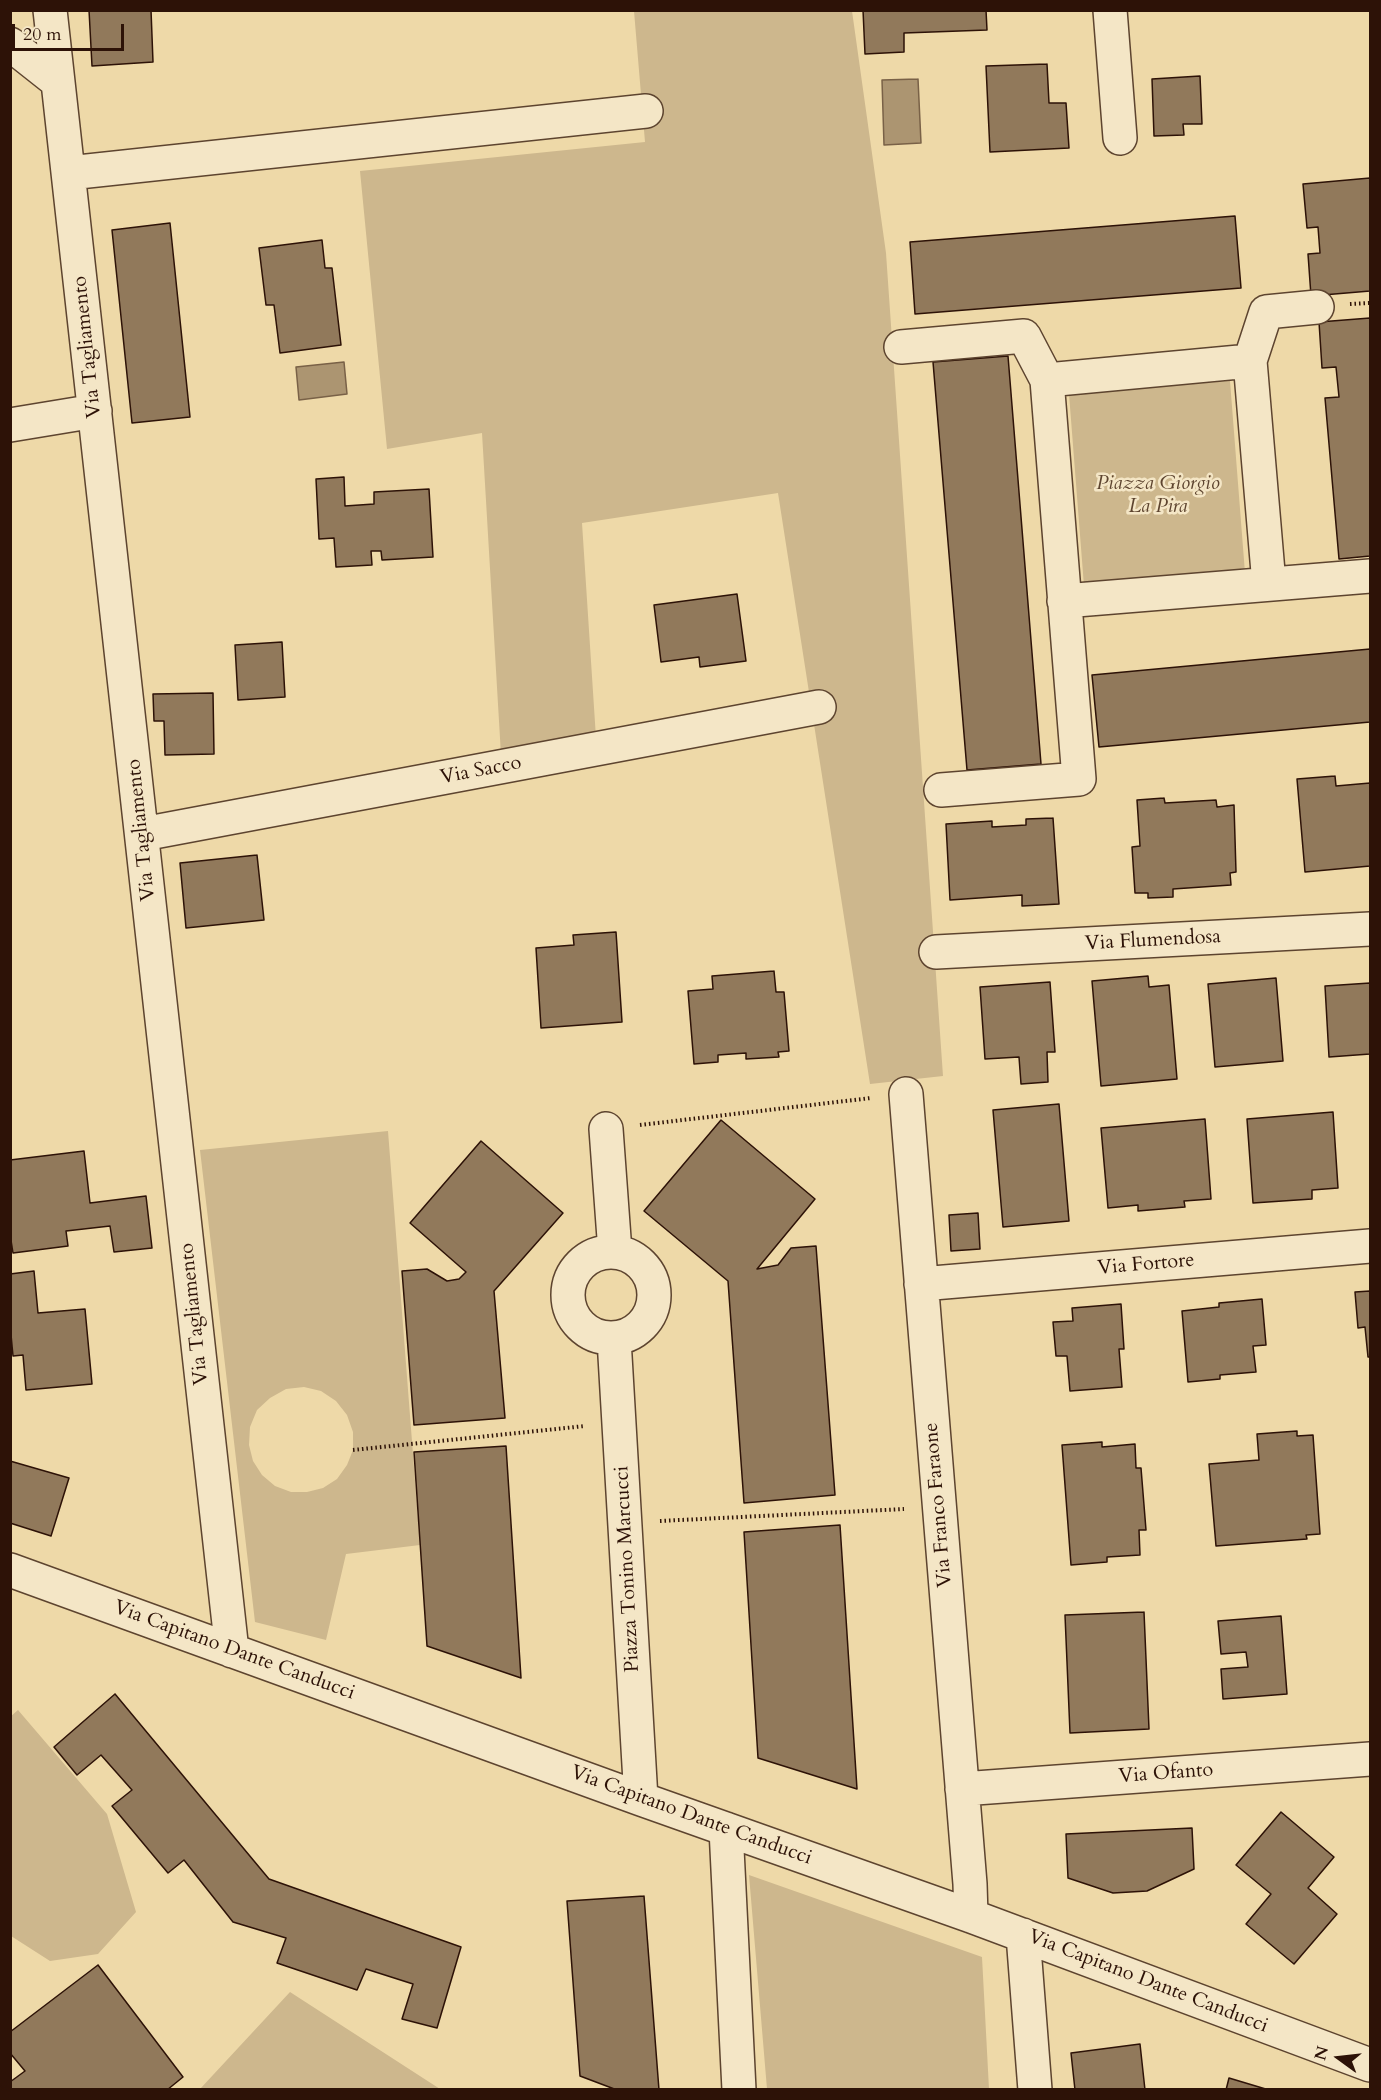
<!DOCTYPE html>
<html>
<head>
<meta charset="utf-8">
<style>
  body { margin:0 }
  #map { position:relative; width:1381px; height:2100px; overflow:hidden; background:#eed9a8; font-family:Cardo,serif }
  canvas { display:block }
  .frame { position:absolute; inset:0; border:12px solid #2d1207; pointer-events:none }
  .north { position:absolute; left:1309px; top:2028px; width:60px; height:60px; -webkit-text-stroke:4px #f4e6c6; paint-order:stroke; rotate:285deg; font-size:16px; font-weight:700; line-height:24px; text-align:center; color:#2d1207 }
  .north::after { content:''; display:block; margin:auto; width:21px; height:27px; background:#2d1207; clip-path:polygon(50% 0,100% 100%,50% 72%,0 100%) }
  .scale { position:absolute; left:12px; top:24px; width:112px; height:27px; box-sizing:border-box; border:3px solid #2d1207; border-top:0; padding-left:8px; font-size:18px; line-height:21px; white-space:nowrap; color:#2d1207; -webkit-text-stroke:4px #f4e6c6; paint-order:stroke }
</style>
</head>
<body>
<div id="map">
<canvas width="1381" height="2100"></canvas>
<div class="frame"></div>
<div class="north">N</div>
<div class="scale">20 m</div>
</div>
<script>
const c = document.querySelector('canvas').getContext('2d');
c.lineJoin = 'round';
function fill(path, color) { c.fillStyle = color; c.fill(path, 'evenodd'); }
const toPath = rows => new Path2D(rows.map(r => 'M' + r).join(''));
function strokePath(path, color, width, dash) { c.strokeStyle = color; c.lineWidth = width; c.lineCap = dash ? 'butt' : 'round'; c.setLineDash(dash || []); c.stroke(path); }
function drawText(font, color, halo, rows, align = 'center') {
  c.font = font + ' Cardo,serif'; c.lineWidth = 5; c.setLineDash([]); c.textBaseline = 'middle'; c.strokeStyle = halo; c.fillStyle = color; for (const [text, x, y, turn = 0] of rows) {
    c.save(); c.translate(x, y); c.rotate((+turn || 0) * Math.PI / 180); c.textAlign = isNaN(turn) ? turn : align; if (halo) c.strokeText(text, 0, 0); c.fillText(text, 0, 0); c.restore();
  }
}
fill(toPath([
  [634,11,852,11,886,253,943,1076,870,1084,778,493,582,523,596,738,501,755,482,433,387,449,360,171,645,142],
  [1230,381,1245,573,1084,586,1069,394],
  [388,1131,420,1545,346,1554,326,1640,255,1622,200,1150],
  [304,1387,321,1391,336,1401,347,1415,353,1432,353,1450,347,1465,337,1479,323,1488,307,1492,291,1492,275,1486,262,1475,253,1461,249,1445,250,1427,257,1410,270,1398,286,1389],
  [18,1710,107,1814,136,1912,98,1954,50,1961,11,1936,10,1717],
  [749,1875,982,1957,989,2089,767,2089],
  [290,1992,440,2089,200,2089]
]), '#cdb78d');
const water = toPath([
  [918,79,921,143,884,145,882,80,918,79],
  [344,362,347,394,299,400,296,367,344,362]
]);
fill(water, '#ac9571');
strokePath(water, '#796147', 1.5);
const building = toPath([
  [89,10,151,10,153,62,92,66,89,10],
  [863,10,986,10,987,30,904,33,904,52,865,54,863,10],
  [1047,64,1049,103,1066,103,1069,148,990,152,986,66,1047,64],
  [1200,76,1202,124,1183,124,1184,135,1154,136,1152,79,1200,76],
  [1370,178,1370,291,1311,296,1308,254,1320,253,1318,227,1307,228,1303,184,1370,178],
  [1235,216,1241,288,915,314,910,242,1235,216],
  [170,223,190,417,132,423,112,230,170,223],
  [322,240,325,268,332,268,341,345,280,353,274,305,266,305,259,248,322,240],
  [1370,318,1370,556,1339,559,1325,398,1339,397,1336,367,1322,368,1319,322,1370,318],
  [1008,356,1041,764,967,770,933,362,1008,356],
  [344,477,345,506,374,504,374,492,429,489,433,557,382,560,381,551,371,551,372,565,336,567,334,538,319,539,316,479,344,477],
  [737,594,746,661,700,667,699,657,661,662,654,605,737,594],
  [282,642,285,697,238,700,235,645,282,642],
  [1370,649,1370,722,1099,747,1092,675,1370,649],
  [213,693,214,754,165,755,164,721,154,721,153,694,213,693],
  [1335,776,1336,786,1370,783,1370,866,1305,872,1297,779,1335,776],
  [1164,798,1165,803,1216,800,1217,807,1234,805,1236,872,1230,873,1231,885,1173,889,1173,897,1148,898,1148,893,1135,893,1132,847,1140,846,1137,800,1164,798],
  [1053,818,1059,904,1022,906,1022,895,950,900,946,824,992,821,992,827,1026,825,1026,819,1053,818],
  [257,855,264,920,186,928,180,863,257,855],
  [616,932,622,1022,541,1028,536,948,574,945,573,935,616,932],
  [774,971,776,992,784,992,789,1051,778,1052,779,1057,746,1059,746,1053,718,1055,718,1062,694,1064,688,991,713,989,712,976,774,971],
  [1148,976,1149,987,1169,985,1177,1079,1101,1086,1092,981,1148,976],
  [1276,978,1283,1061,1215,1067,1208,984,1276,978],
  [1050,982,1055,1052,1047,1052,1048,1082,1021,1084,1019,1057,985,1059,980,987,1050,982],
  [1370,983,1370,1054,1329,1057,1325,986,1370,983],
  [1059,1104,1069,1221,1003,1227,993,1110,1059,1104],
  [1333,1112,1338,1188,1312,1190,1312,1199,1253,1203,1247,1119,1333,1112],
  [1205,1119,1211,1199,1184,1201,1185,1207,1138,1211,1138,1205,1108,1208,1101,1128,1205,1119],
  [721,1120,815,1199,757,1269,778,1265,791,1248,816,1246,835,1495,744,1503,728,1281,644,1211,721,1120],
  [481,1141,563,1213,494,1291,505,1418,414,1425,402,1271,427,1269,447,1281,459,1279,466,1272,410,1223,481,1141],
  [84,1151,90,1203,146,1196,152,1248,114,1252,110,1226,66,1231,68,1246,13,1253,10,1234,10,1160,84,1151],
  [978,1213,980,1249,951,1251,949,1215,978,1213],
  [34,1271,38,1313,85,1309,92,1384,26,1390,23,1355,13,1356,10,1324,10,1274,34,1271],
  [1370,1291,1370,1357,1368,1357,1365,1327,1358,1328,1355,1292,1370,1291],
  [1262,1299,1266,1345,1253,1346,1256,1372,1220,1375,1220,1379,1188,1382,1182,1311,1219,1307,1219,1303,1262,1299],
  [1121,1304,1124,1349,1119,1349,1122,1387,1070,1391,1067,1356,1056,1356,1053,1322,1073,1321,1072,1308,1121,1304],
  [1297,1431,1297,1436,1313,1435,1320,1534,1306,1535,1307,1539,1216,1546,1209,1464,1259,1460,1257,1434,1297,1431],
  [1102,1442,1102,1447,1135,1444,1136,1468,1141,1468,1146,1530,1139,1530,1140,1555,1107,1557,1107,1562,1071,1565,1062,1445,1102,1442],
  [506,1446,521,1678,427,1646,414,1452,506,1446],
  [10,1461,69,1478,51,1536,10,1523,10,1461],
  [840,1525,857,1789,758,1758,744,1532,840,1525],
  [1144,1612,1149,1729,1070,1733,1065,1615,1144,1612],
  [1281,1616,1287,1694,1223,1699,1221,1669,1248,1667,1246,1652,1221,1654,1218,1621,1281,1616],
  [115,1694,269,1879,461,1947,437,2028,402,2019,413,1984,366,1969,357,1990,277,1963,286,1938,233,1922,184,1860,168,1873,112,1806,132,1790,101,1755,77,1775,54,1747,115,1694],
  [1281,1812,1334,1857,1308,1888,1337,1914,1294,1964,1246,1924,1271,1894,1236,1865,1281,1812],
  [1192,1828,1194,1869,1147,1891,1113,1893,1068,1878,1066,1834,1192,1828],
  [644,1896,659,2090,617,2090,580,2076,567,1901,644,1896],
  [98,1965,183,2077,167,2090,10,2090,10,2082,25,2071,10,2053,10,2032,98,1965],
  [1140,2044,1145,2090,1075,2090,1071,2053,1140,2044],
  [1229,2078,1269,2090,1226,2090,1229,2078]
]);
fill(building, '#91795b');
strokePath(building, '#2d1207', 1.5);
const minor = toPath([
  [50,10,232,1651],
  [1110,10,1120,138],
  [10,44,58,82],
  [69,173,646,111],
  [901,347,1024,336,1047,380,1250,361,1269,584],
  [1250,361,1266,312,1317,307],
  [10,425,95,411],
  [1064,601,1370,576],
  [941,790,1079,779,1047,380],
  [143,834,819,707],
  [936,952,1370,929],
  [906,1094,970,1884,971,1916],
  [606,1129,615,1252],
  '568 1295a43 43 0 1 1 86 0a43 43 0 1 1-86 0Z',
  [921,1284,1370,1246],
  [614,1339,641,1799],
  [10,1570,641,1799,971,1916,1370,2065],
  [962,1789,1370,1759],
  [726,1829,739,2090],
  [1023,1935,1035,2090]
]);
strokePath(minor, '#5d442f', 36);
strokePath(toPath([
  [1350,304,1370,303],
  [640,1125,871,1098],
  [353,1450,585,1426],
  [660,1521,904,1509]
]), '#2d1207', 4, [1.5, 3]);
strokePath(minor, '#f4e6c6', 33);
drawText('20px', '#2d1207', '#f4e6c6', [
  ["Via Tagliamento",88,347,-96],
  ["Via Sacco",481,771,-11],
  ["Via Tagliamento",142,830,-96],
  ["Via Flumendosa",1153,941,-3],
  ["Via Fortore",1146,1265,-5],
  ["Via Tagliamento",195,1314,-96],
  ["Via Franco Faraone",939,1505,-95],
  ["Piazza Tonino Marcucci",628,1569,-93],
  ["Via Capitano Dante Canducci",234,1651,20],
  ["Via Ofanto",1166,1774,-4],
  ["Via Capitano Dante Canducci",691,1816,20],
  ["Via Capitano Dante Canducci",1148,1982,21]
]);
drawText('italic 20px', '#5d442f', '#f4e6c6', [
  ["Piazza Giorgio",1158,484],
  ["La Pira",1158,507]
]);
</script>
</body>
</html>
